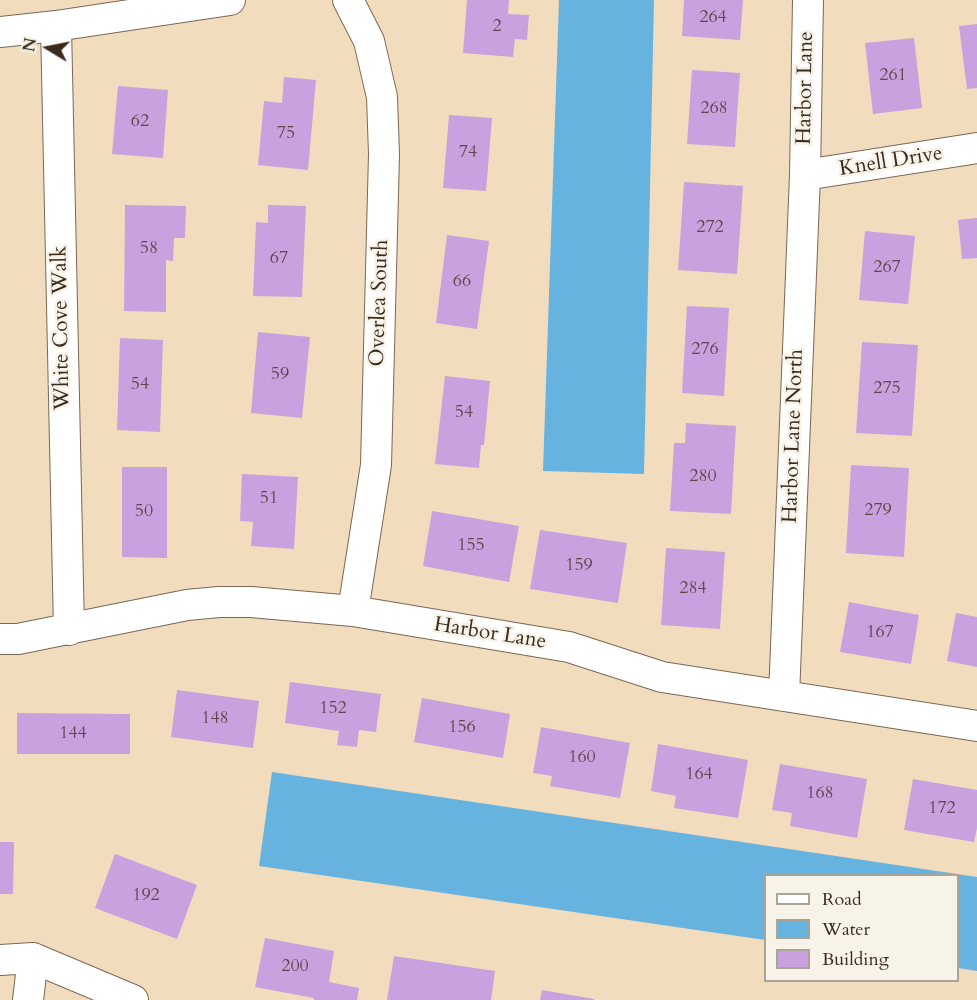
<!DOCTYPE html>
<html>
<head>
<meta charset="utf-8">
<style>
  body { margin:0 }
  #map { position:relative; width:977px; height:1000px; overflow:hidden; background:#f2dcbe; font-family:Cardo,serif }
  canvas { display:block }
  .legend { position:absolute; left:764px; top:874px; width:195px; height:108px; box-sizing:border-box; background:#f7f3e8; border:2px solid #aca397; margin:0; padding:8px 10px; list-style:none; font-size:18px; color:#3b2a1e }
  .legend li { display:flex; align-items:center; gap:12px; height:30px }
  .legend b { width:30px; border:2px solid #aca397 }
  .north { position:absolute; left:18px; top:18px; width:60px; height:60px; -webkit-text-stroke:4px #f7f3e8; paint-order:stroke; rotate:280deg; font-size:16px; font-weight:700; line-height:24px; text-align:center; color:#3b2a1e }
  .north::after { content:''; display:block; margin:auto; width:21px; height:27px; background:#3b2a1e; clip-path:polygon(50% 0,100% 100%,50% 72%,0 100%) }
</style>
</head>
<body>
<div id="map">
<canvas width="977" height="1000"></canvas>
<ul class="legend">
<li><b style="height:8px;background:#fff"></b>Road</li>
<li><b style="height:16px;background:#67b3e0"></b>Water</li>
<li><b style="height:16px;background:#c9a1de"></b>Building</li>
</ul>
<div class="north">N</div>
</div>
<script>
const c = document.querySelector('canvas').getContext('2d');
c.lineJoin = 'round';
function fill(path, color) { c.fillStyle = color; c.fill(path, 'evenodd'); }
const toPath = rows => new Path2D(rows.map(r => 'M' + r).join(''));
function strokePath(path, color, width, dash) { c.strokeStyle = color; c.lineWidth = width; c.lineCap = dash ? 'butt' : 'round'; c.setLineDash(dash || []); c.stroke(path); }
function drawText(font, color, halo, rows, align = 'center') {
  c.font = font + ' Cardo,serif'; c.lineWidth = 5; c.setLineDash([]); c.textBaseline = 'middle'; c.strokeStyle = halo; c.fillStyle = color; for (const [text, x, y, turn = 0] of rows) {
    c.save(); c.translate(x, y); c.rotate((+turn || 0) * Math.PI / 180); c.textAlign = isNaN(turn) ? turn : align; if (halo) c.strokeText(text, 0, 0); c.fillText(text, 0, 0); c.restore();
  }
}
fill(toPath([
  [559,0,654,0,644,474,543,471],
  [272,772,977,877,977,971,958,968,958,876,766,876,765,940,259,866]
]), '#67b3e0');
fill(toPath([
  [467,0,509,0,508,14,529,15,527,40,515,39,513,57,463,53],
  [684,0,743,0,740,40,682,36],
  [977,24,977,88,967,89,959,26],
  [914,38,922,108,873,114,865,43],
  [692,70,740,73,735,147,687,144],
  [284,77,316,80,308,170,258,165,264,101,282,103],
  [118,86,168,90,163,158,112,154],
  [449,115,492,118,486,191,443,188],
  [684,182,743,186,737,274,678,270],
  [125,205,186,206,185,238,174,238,173,261,166,260,166,312,124,311],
  [268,205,306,206,302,297,253,296,256,222,268,223],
  [977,218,977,258,962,259,958,220],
  [865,231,915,236,908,304,859,300],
  [447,235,489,241,477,329,436,323],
  [687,306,729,308,724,396,682,393],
  [258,332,310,337,302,418,251,413],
  [120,338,163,340,160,432,117,430],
  [862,342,918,345,912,436,856,433],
  [445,376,490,381,484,445,481,445,479,468,435,464],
  [686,423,736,426,731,514,670,511,674,443,685,443],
  [851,465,909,468,904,557,846,553],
  [122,467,167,467,167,558,122,557],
  [242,474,298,477,294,549,251,546,253,522,240,521],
  [432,511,519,526,509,582,423,566],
  [540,530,627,543,618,603,530,589],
  [666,548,725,552,720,629,661,625],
  [849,602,919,615,911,664,840,652],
  [956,613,977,617,977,667,947,661],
  [290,682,381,694,376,732,359,730,357,747,337,745,339,731,285,723],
  [177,690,259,701,253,748,171,737],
  [422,698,510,714,503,758,414,742],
  [17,713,130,714,130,754,17,754],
  [541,727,630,743,620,798,550,786,552,776,533,773],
  [658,744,748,760,738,818,674,808,676,796,651,791],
  [780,764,867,779,857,838,790,826,792,813,772,810],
  [913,779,977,790,977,828,974,842,904,830],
  [0,842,14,842,13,894,0,894],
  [115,854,197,885,177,939,95,908],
  [265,938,334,951,329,982,359,988,357,1000,314,1000,314,998,255,987],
  [394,956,495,971,491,1000,387,1000],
  [542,990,594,999,594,1000,540,1000]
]), '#c9a1de');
const minor = toPath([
  [348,0,369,41,382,97,384,154,376,465,353,611],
  [56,26,69,630],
  [0,32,56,26,230,0],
  [805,175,977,148],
  [0,639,18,639,187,605,219,602,251,602,353,611,569,647,662,677,977,726],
  [784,696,805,175,808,0],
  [0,960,33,958,133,1000],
  [28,1000,33,958]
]);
strokePath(minor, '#7b6856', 32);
strokePath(minor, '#fff', 30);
drawText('18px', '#5e484e', null, [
  ["264",713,18],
  ["2",497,27],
  ["261",893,76],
  ["268",714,109],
  ["62",140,122],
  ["75",286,134],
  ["74",468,153],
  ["272",710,228],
  ["58",149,249],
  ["67",279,259],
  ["267",887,268],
  ["66",462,282],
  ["276",705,350],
  ["59",280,375],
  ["54",140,385],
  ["275",887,389],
  ["54",464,413],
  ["280",703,477],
  ["51",269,499],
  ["279",878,511],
  ["50",144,512],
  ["155",471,546],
  ["159",579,566],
  ["284",693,589],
  ["167",880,633],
  ["152",333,709],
  ["148",215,719],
  ["156",462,728],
  ["144",73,734],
  ["160",582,758],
  ["164",699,775],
  ["168",820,794],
  ["172",942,809],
  ["192",146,896],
  ["200",295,967]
]);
drawText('21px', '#3b2a1e', '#f7f3e8', [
  ["Harbor Lane",806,88,-89],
  ["Knell Drive",891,162,-9],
  ["Overlea South",380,303,-88],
  ["White Cove Walk",62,328,-91],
  ["Harbor Lane North",794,436,-88],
  ["Harbor Lane",490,634,9]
]);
</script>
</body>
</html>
